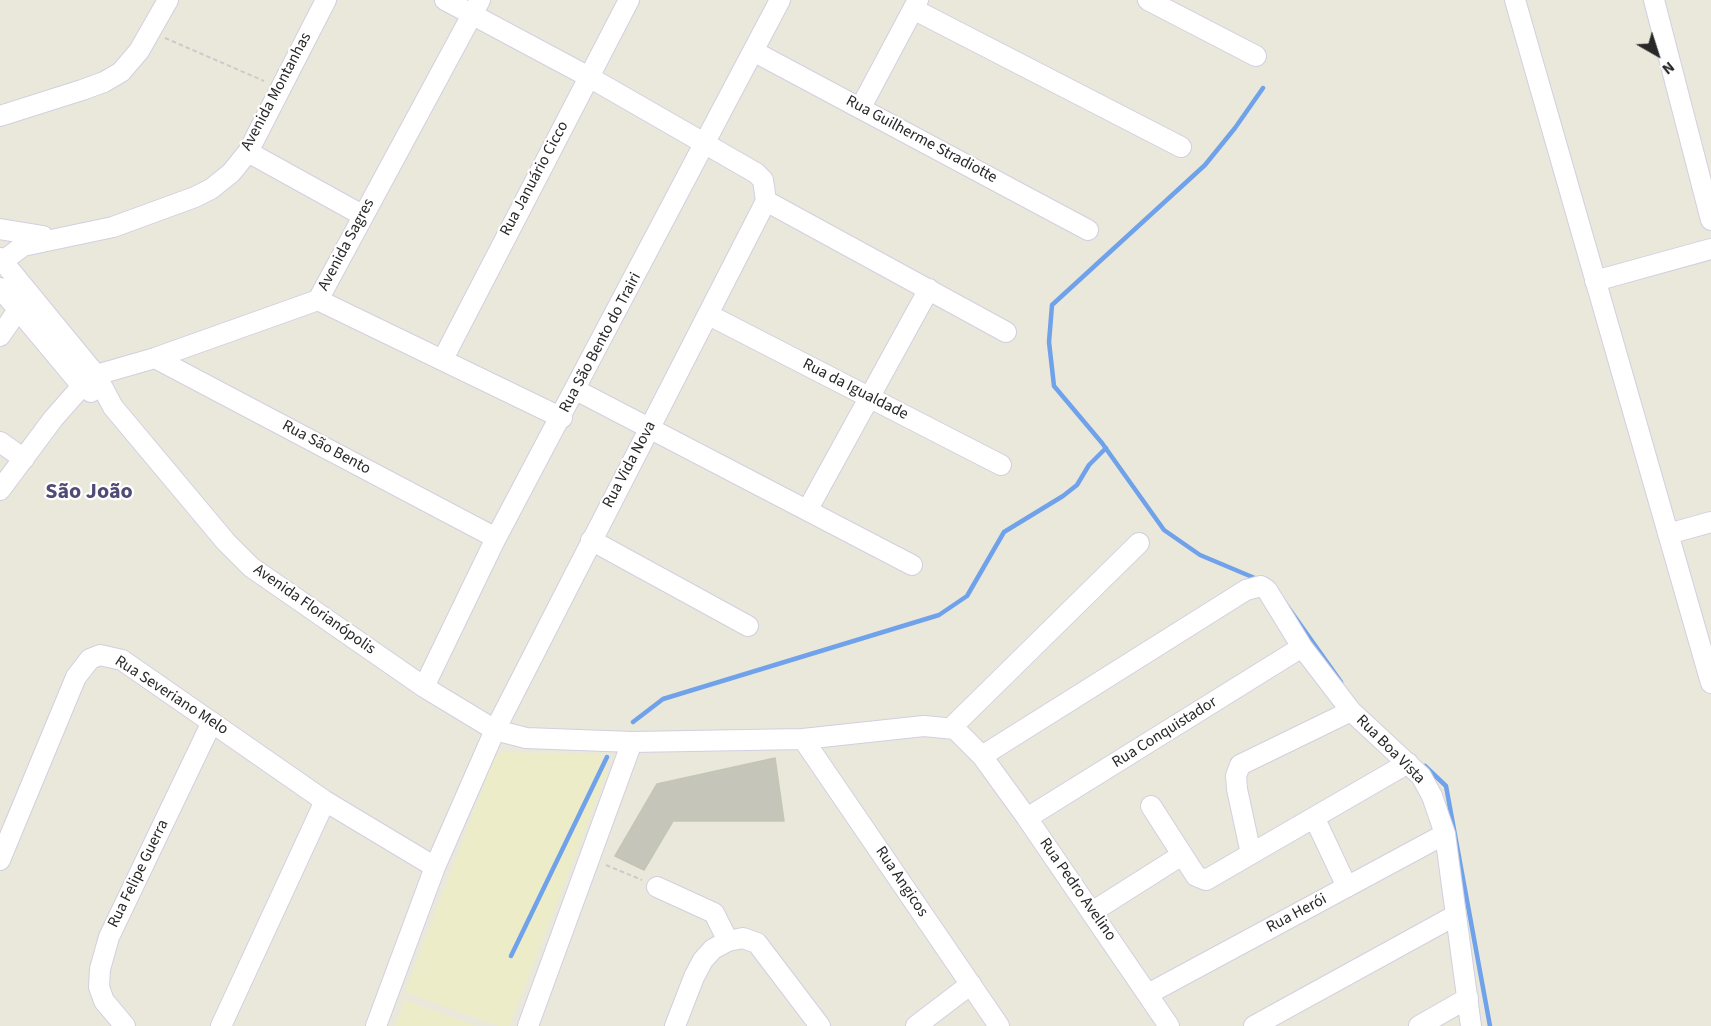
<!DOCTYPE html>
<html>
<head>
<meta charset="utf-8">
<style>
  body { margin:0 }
  #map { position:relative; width:1711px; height:1026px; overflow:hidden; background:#eae8da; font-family:"Source Sans 3",sans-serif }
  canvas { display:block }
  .north { position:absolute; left:1627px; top:24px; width:60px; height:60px; -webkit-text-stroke:4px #fff; paint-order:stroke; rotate:141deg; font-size:16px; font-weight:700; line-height:24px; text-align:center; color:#282828 }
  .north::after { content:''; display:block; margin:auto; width:21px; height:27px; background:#282828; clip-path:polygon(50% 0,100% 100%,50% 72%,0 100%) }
</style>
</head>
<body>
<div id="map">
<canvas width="1711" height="1026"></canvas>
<div class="north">N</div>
</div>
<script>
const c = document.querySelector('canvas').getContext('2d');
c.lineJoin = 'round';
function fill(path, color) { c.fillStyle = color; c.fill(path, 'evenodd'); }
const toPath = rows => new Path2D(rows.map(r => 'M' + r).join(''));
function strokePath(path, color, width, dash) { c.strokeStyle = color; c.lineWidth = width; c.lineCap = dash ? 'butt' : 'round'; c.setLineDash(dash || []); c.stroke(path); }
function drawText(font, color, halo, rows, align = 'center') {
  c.font = font + ' "Source Sans 3",sans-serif'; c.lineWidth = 4.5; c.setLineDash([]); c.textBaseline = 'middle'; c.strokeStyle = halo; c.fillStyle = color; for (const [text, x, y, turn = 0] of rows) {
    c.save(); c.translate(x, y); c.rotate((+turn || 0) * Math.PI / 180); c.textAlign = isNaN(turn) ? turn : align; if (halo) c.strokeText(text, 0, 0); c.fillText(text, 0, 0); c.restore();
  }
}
fill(toPath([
  [504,752,600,754,608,772,509,1026,498,1026,405,992,495,756],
  [405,1000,475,1026,395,1026]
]), '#ececc9');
strokePath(toPath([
  [1257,579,1200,555,1164,530,1102,443,1054,386,1049,342,1052,305,1205,165,1235,128,1263,88],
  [1273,586,1341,682],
  [633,722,663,699,939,615,967,596,1004,532,1063,496,1077,485,1089,465,1106,448],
  [1425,766,1446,786,1490,1026],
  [511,956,607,757]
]), '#6fa2ea', 4.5);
const building = toPath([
  [775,758,784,821,673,821,644,870,615,856,657,784,775,758]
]);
fill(building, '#c5c5b9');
strokePath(building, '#c5c5b4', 1.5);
const minor = toPath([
  [445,0,589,77,756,173,763,180,766,201],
  [1148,0,1256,56],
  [1515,0,1711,683],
  [1654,0,1711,220],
  [913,9,1181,147],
  [753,51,1088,230],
  [861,107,918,0],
  [0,116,82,90,104,82,121,72,139,51,168,0],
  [248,152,362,215],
  [766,201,1006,332],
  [0,229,43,236],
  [0,258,96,375,113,407,226,542,251,567,424,687,495,730,526,738,632,742,803,739,924,726,955,729,982,756,1027,818,1169,1026],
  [3,261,23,246,113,227,195,197,211,189,231,173,248,152,326,0],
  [1595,281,1711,249],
  [0,288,82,386,91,392],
  [318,300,562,418],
  [709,315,1001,465],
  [0,336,18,310],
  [155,358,496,538],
  [443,359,629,0],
  [576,390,912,565],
  [0,442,24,459],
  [0,490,53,419,82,386,96,375,155,358,318,300,480,0],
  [808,509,929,289],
  [1668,534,1711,522],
  [591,540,748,626],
  [424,687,496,538,780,0],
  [951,728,1139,543],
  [803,739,999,1026],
  [982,756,1246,590,1261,586,1267,590,1302,647,1351,711,1421,776,1432,796,1445,834,1471,1026],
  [1151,806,1196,876,1206,880,1408,763],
  [1027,818,1302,647],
  [1315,819,1347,887],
  [1251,854,1237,789,1236,776,1240,765,1351,711],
  [0,860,76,677,90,659,100,655,122,660,325,801,435,867],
  [657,887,714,913,728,941],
  [1092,912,1182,855],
  [1148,994,1445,834],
  [125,1026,104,1001,99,987,100,969,109,937,212,722],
  [221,1026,325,801],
  [376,1026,435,867,495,730,766,201],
  [528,1026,632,742],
  [675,1026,694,977,703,960,713,949,728,941,743,938,757,943,820,1026],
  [916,1026,971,984],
  [1254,1026,1456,915],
  [1419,1026,1468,998]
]);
strokePath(minor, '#d2cfe1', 22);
strokePath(toPath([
  [165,38,264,81],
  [606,865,642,880]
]), '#cbcbcb', 2, [4.5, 3]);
strokePath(minor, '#fff', 20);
drawText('16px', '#282828', '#fff', [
  ["Avenida Montanhas",277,92,-62],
  ["Rua Guilherme Stradiotte",921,140,28],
  ["Rua Januário Cicco",535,179,-62],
  ["Avenida Sagres",347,245,-62],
  ["Rua São Bento do Trairi",601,343,-62],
  ["Rua da Igualdade",855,390,27],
  ["Rua São Bento",326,448,28],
  ["Rua Vida Nova",630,465,-62],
  ["Avenida Florianópolis",314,610,35],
  ["Rua Severiano Melo",171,696,33],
  ["Rua Conquistador",1165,733,-32],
  ["Rua Boa Vista",1390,750,45],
  ["Rua Felipe Guerra",139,874,-64],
  ["Rua Angicos",901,882,56],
  ["Rua Pedro Avelino",1077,890,55],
  ["Rua Herói",1297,914,-28]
]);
drawText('bold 22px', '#504a77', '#fff', [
  ["São João",89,493]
]);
</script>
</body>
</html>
